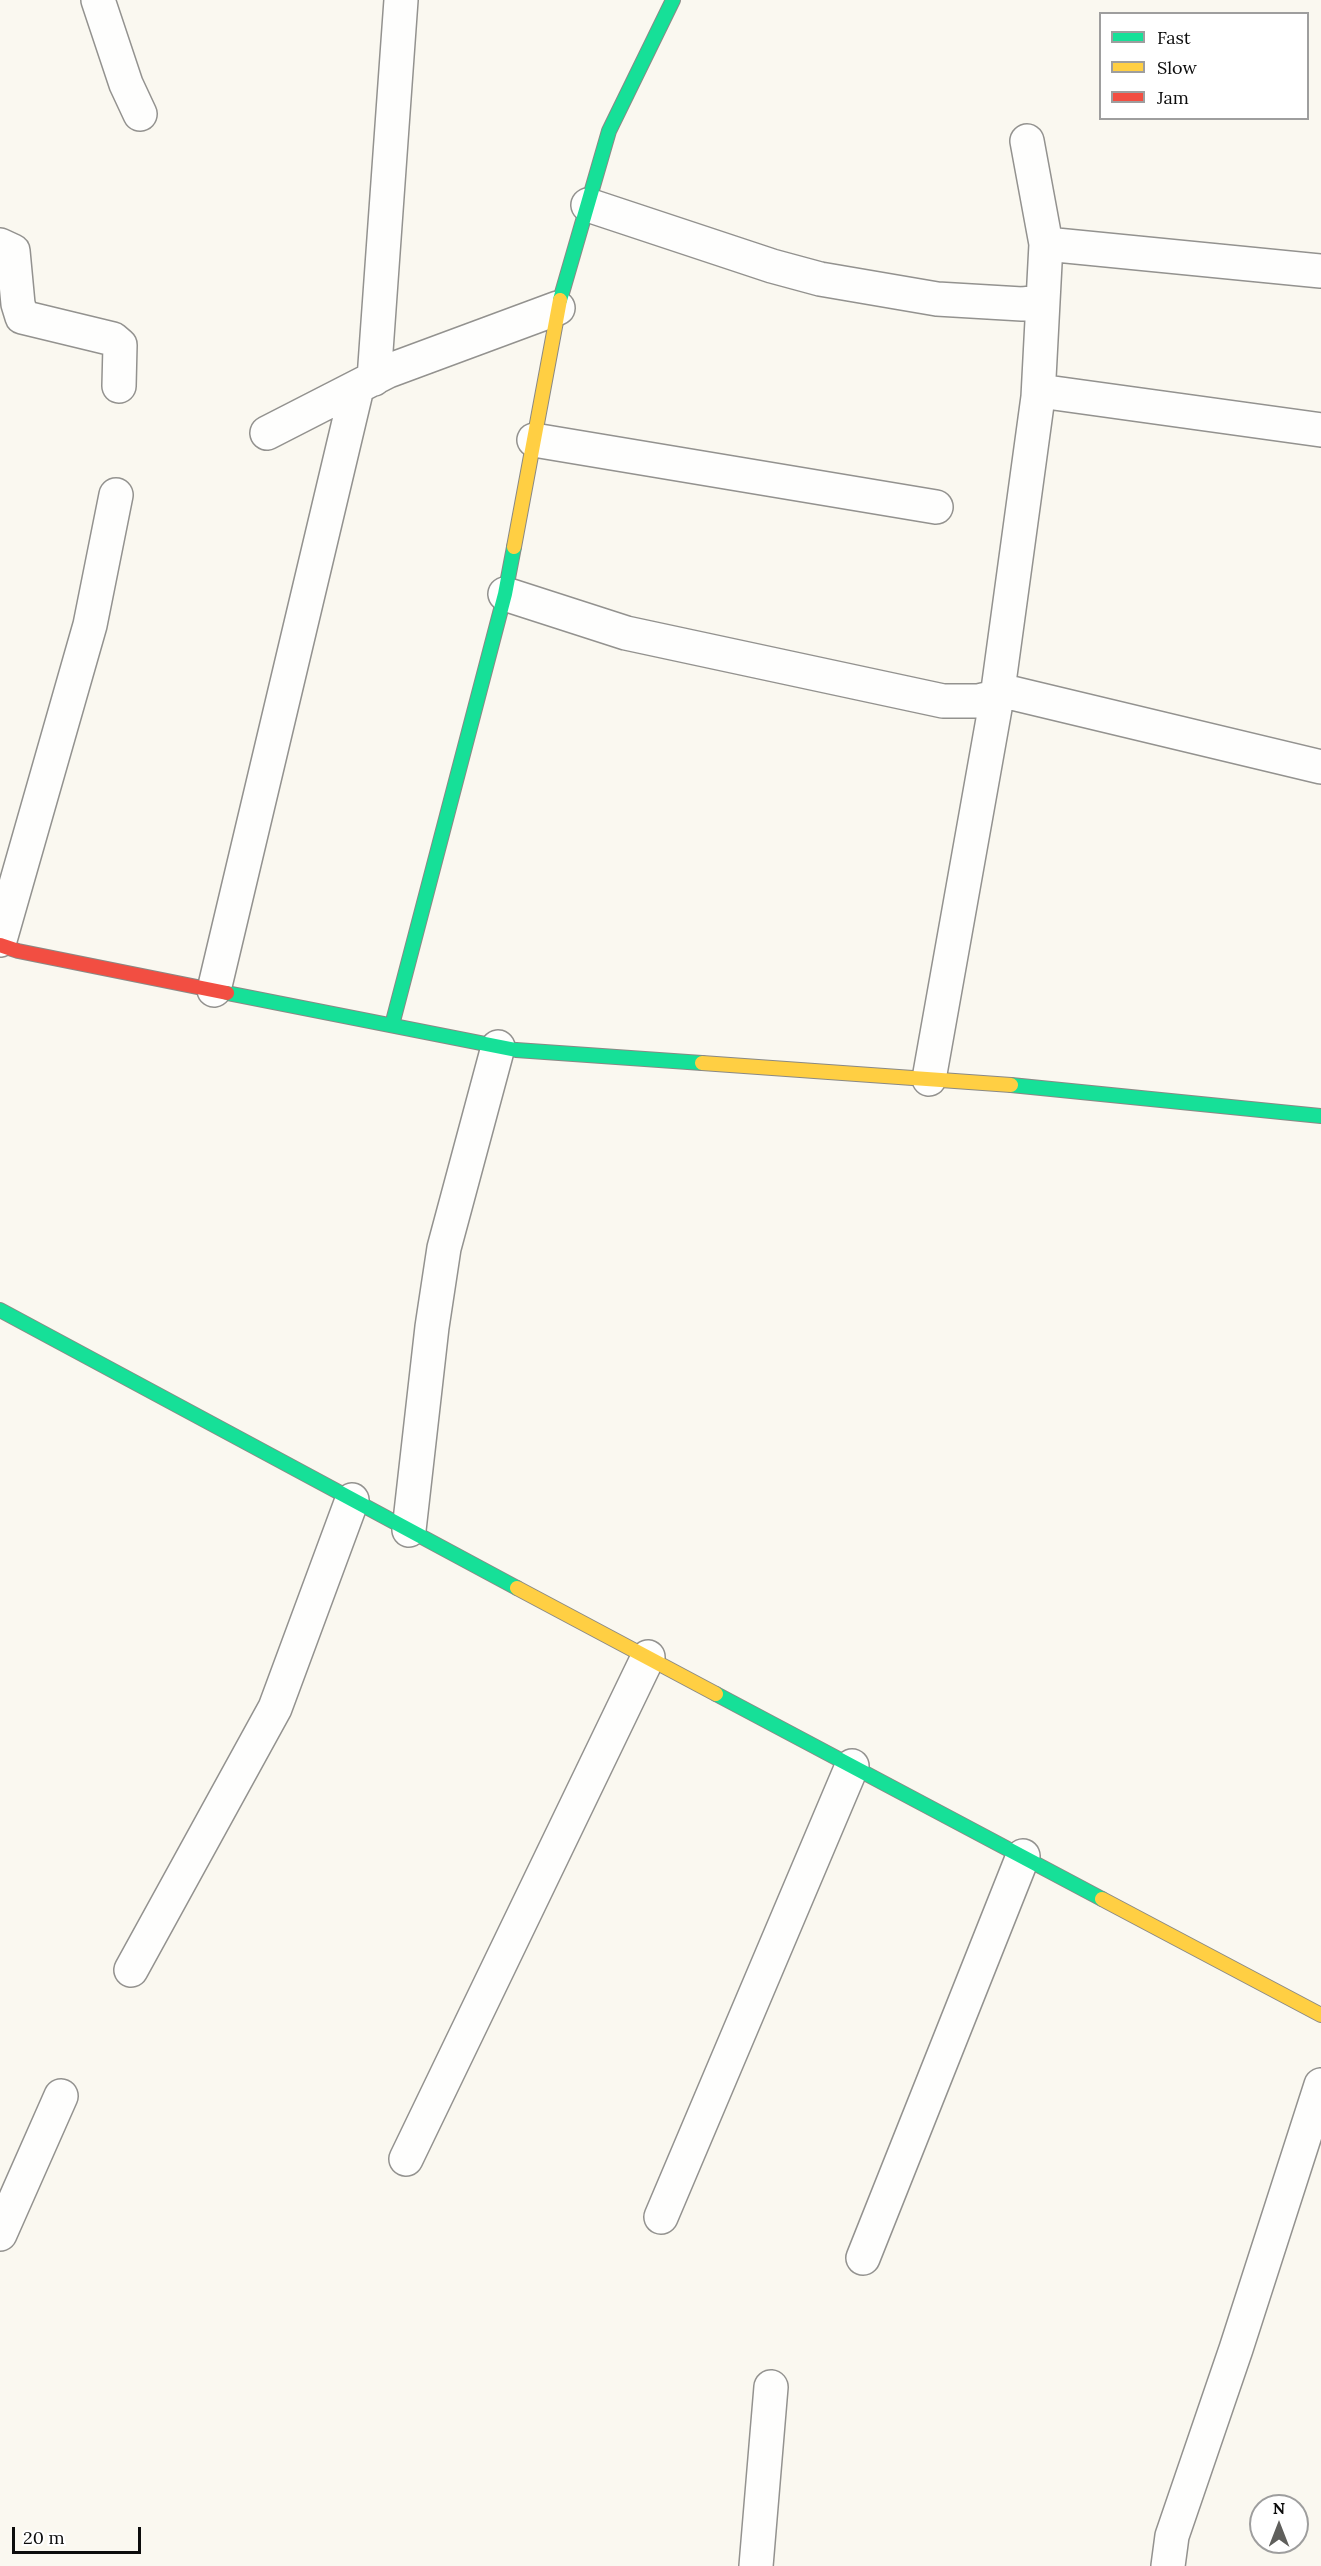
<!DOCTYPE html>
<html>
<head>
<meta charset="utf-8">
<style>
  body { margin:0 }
  #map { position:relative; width:1321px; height:2566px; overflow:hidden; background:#faf8f0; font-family:Lora,serif }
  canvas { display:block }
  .legend { position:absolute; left:1099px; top:12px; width:210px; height:108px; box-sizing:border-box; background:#fff; border:2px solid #9e9e9e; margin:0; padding:8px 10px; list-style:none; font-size:18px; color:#0c0c0c }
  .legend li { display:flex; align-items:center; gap:12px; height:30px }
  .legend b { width:30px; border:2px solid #9e9e9e }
  .north { position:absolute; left:1249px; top:2494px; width:60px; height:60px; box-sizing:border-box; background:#fff; border:2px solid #9e9e9e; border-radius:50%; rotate:0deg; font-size:16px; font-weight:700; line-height:24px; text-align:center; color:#0c0c0c }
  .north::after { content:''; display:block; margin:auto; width:21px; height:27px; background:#5f5f5c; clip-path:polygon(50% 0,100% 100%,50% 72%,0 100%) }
  .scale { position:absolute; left:12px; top:2527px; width:129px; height:27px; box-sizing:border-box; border:3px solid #0c0c0c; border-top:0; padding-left:8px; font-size:18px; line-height:21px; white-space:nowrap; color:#0c0c0c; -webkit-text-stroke:4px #fff; paint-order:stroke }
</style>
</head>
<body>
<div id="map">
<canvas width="1321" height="2566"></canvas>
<ul class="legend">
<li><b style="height:8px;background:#16e098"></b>Fast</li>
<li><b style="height:8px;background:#ffcf43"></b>Slow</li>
<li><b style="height:8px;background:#f24e42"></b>Jam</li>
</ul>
<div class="north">N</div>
<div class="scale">20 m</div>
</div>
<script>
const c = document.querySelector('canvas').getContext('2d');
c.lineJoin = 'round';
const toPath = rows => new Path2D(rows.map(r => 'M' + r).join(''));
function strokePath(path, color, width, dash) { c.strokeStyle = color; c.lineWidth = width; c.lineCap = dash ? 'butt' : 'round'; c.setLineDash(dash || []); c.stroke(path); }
const street = toPath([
  [98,0,126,84,140,114],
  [588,205,772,266,820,279,937,299,1022,304,1043,302],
  [1046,244,1321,271],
  [0,245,13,251,18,304,22,317,113,339,120,345,119,386],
  [374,379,401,0],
  [1054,393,1321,430],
  [267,433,388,371,558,308],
  [534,440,936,507],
  [505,594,626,633,943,701,978,701,1012,693,1321,767],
  [0,940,90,625,116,495],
  [214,990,357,388],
  [929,1079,997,697,1038,397,1046,244,1027,141],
  [409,1530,432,1327,444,1248,498,1047],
  [131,1970,275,1708,352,1500],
  [406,2159,648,1657],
  [661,2217,852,1766],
  [0,2234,61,2096],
  [863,2258,1023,1856],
  [756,2566,771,2387],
  [1168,2566,1172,2536,1236,2349,1321,2085]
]);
const fast = toPath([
  [560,300,609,131,673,0],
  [227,993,516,1050,702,1063],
  [392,1025,505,594,514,547],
  [1011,1085,1321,1116],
  [0,1310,517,1588],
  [716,1694,1102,1899]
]);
const slow = toPath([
  [514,547,560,300],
  [702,1063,1011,1085],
  [517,1588,716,1694],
  [1102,1899,1321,2015]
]);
const jam = toPath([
  [0,945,18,951,227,993]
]);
strokePath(street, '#93928f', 36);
strokePath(fast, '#8a8985', 16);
strokePath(slow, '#8a8985', 16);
strokePath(jam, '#8a8985', 16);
strokePath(street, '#fefefd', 33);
strokePath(fast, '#16e098', 14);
strokePath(slow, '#ffcf43', 14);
strokePath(jam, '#f24e42', 14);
</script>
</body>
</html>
